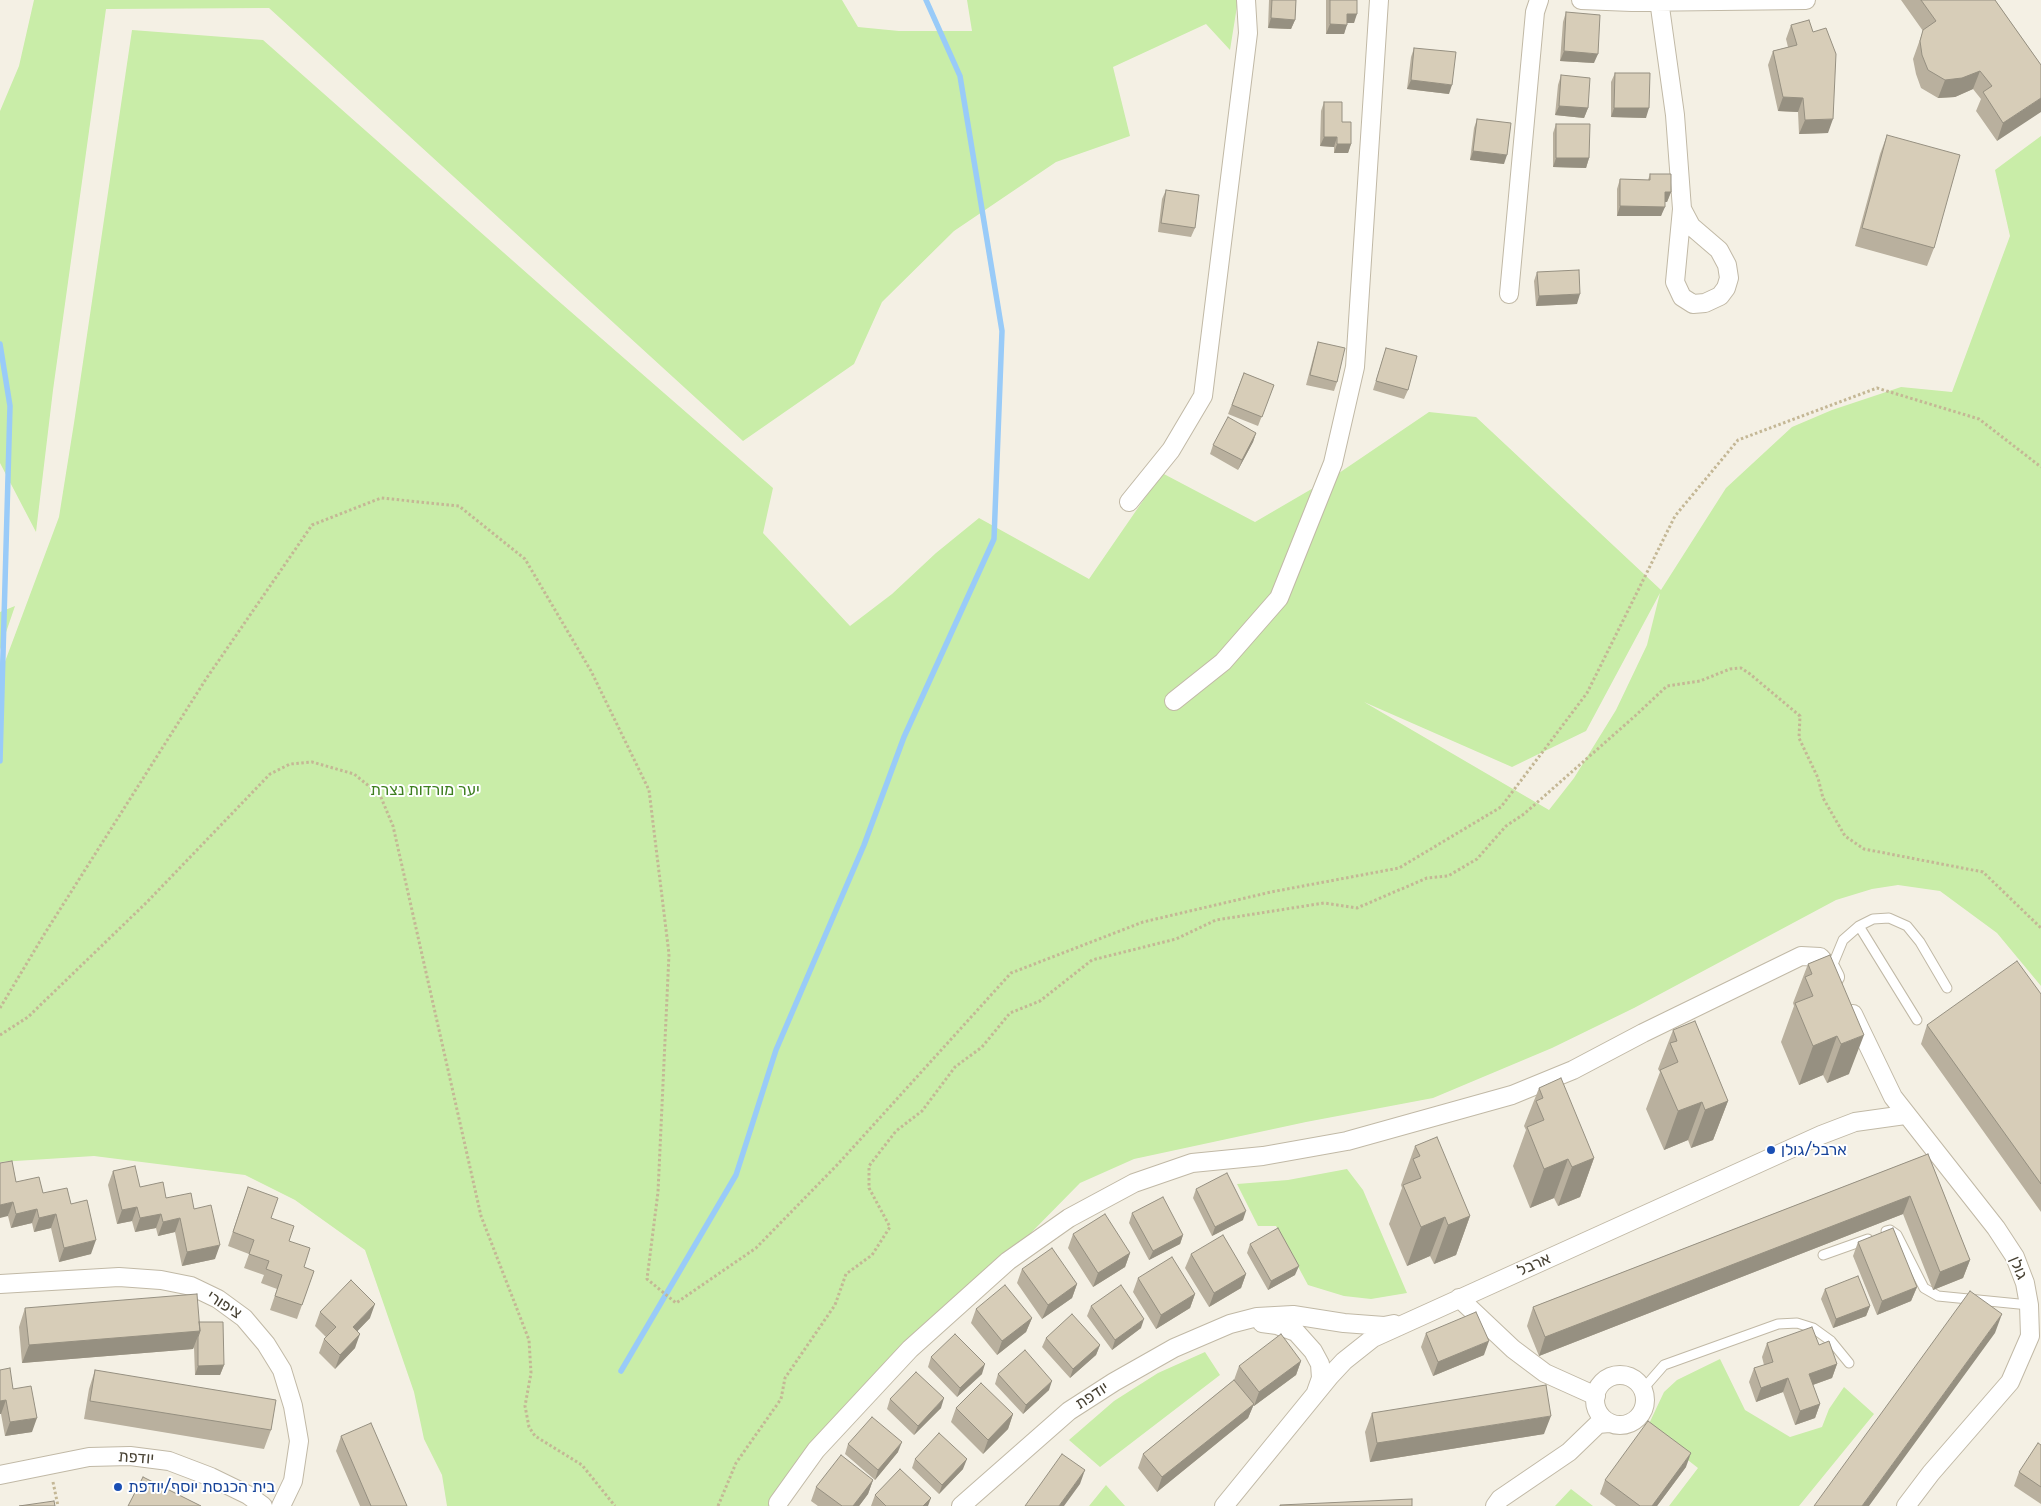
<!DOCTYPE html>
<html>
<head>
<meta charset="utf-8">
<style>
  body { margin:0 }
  canvas { display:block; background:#f4f0e4 }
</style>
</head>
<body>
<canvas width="2041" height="1506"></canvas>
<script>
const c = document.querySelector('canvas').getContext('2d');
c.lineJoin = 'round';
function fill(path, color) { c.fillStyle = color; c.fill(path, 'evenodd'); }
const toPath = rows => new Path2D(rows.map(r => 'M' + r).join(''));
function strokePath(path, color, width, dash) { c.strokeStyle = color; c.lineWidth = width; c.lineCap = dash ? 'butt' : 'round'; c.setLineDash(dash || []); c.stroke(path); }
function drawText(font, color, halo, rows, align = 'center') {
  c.font = font + ' Rubik,Heebo,sans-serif'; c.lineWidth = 4; c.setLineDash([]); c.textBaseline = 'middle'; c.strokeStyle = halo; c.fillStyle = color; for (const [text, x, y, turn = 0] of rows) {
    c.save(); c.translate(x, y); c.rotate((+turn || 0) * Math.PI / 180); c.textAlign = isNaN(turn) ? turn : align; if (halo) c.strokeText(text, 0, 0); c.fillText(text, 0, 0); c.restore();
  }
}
fill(toPath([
  [34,0,842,0,858,27,899,31,972,31,967,0,1238,0,1230,50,1206,24,1113,67,1130,136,1056,162,954,231,882,302,854,364,743,441,269,8,106,9,53,390,36,532,0,463,0,111,19,66],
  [132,30,263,40,555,298,773,488,763,533,850,626,892,594,936,553,979,518,1089,579,1162,473,1255,522,1339,473,1429,412,1476,417,1661,590,1726,488,1792,427,1832,410,1901,387,1952,392,2010,236,1995,170,2041,136,2041,986,1997,933,1940,891,1898,885,1872,889,1836,900,1634,1008,1552,1048,1433,1098,1306,1122,1134,1159,1080,1183,778,1490,769,1506,447,1506,442,1475,424,1439,414,1392,365,1250,295,1200,245,1175,94,1156,0,1162,0,675,59,517,74,423],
  [1660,593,1647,645,1616,710,1574,778,1549,810,1364,702,1512,767,1586,731],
  [15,606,0,650,0,612],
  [1347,1169,1363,1190,1407,1293,1371,1299,1344,1296,1308,1285,1276,1226,1258,1226,1237,1184,1288,1180],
  [1205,1352,1220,1375,1100,1467,1069,1440,1114,1401,1158,1373],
  [1720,1359,1745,1410,1790,1437,1822,1427,1829,1409,1844,1387,1874,1414,1799,1506,1669,1506,1698,1468,1647,1428,1664,1392,1677,1380],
  [1106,1485,1125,1506,1089,1506],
  [1571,1489,1593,1506,1555,1506]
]), '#c9eda8');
strokePath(toPath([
  [0,344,10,406,0,761],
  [621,1371,736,1175,776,1050,864,845,904,737,994,539,1002,331,960,76,926,0]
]), '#99cbf8', 5.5);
const lane = toPath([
  [1859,926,1917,1020],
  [1831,969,1843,940,1859,926,1873,919,1889,918,1907,926,1920,942,1947,988],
  [1886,1231,1890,1230,1897,1235,1924,1288,1938,1296,2029,1305],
  [1823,1255,1868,1239],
  [1643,1389,1664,1365,1778,1324,1797,1323,1813,1328,1831,1341,1849,1363]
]);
const street = toPath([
  [1581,0,1632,2,1806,0],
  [1659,0,1675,115,1682,209,1675,282,1682,297,1693,304,1705,303,1720,296,1726,288,1729,278,1727,265,1719,250,1691,226,1682,209],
  [1509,294,1535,12,1539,0],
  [1129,502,1171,450,1203,396,1248,33,1246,0],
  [1174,701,1223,662,1279,598,1333,463,1355,367,1379,0],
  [1853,1014,1893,1097,1996,1228,2015,1257,2025,1283,2029,1305,2030,1336,2010,1382,1931,1473,1906,1506],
  [0,1284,119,1277,161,1280,191,1286,218,1299,244,1318,266,1344,282,1370,293,1406,299,1441,293,1481,281,1506],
  [1459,1298,1513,1349,1545,1373,1596,1396],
  [1262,1323,1277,1325,1296,1332,1313,1351,1320,1364,1321,1378,1316,1392],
  '1595 1400a25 25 0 1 1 50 0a25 25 0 1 1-50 0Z',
  [0,1475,89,1457,130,1456,169,1461,211,1477,248,1495,263,1506],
  [778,1503,816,1450,910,1349,1008,1261,1069,1218,1134,1183,1192,1163,1263,1156,1347,1141,1512,1095,1573,1070,1643,1033,1801,956,1820,957,1831,969,1835,977],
  [961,1506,1069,1411,1114,1382,1174,1348,1230,1324,1257,1317,1293,1315,1344,1323,1384,1326,1394,1324],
  [1224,1506,1330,1376,1344,1361,1373,1338,1821,1135,1855,1122,1905,1115],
  [1495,1506,1500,1499,1569,1452,1598,1424,1609,1423]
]);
strokePath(lane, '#c1b9a6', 11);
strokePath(street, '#c1b9a6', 20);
strokePath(toPath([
  [0,1008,45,933,206,679,312,525,381,498,459,506,525,559,591,671,649,790,669,954,658,1192,647,1279,676,1303,756,1248,838,1164,1011,973,1143,922,1271,892,1399,868,1501,807,1587,693,1675,516,1738,440,1877,388,1979,419,2041,467],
  [0,1035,28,1017,147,902,270,774,290,764,312,762,354,774,380,795,393,826,481,1216,529,1340,531,1373,525,1406,529,1427,535,1436,582,1465,615,1506],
  [53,1482,58,1506],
  [718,1506,736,1463,781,1399,785,1378,835,1305,846,1274,872,1255,890,1227,869,1188,869,1166,896,1131,922,1111,955,1067,982,1047,1010,1013,1040,1001,1092,960,1176,939,1216,920,1324,903,1357,908,1427,878,1448,876,1477,859,1506,826,1524,814,1635,716,1667,686,1700,681,1730,669,1741,668,1750,674,1800,716,1799,738,1818,778,1823,798,1845,836,1864,849,1983,872,2041,928]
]), '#c4b795', 3, [2.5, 2.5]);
strokePath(lane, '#fff', 9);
strokePath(street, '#fff', 18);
fill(toPath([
  [1269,0,1296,0,1295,20,1291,29,1268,28],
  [1326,0,1357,0,1354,23,1347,23,1344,34,1326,34],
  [1901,0,1995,0,2041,65,1997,141,1976,111,1981,99,1973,89,1955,97,1938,98,1921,88,1916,74,1913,59,1923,31],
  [1566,12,1594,63,1560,61,1563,22],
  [1791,25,1828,133,1799,134,1798,112,1778,111,1768,65,1773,51,1788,47,1786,39],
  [1414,48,1449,94,1407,89,1411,57],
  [1615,73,1646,118,1611,117,1611,82],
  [1561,75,1588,108,1584,118,1555,115,1558,85],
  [1324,102,1342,122,1351,144,1348,153,1334,153,1334,147,1320,146,1321,111],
  [1477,119,1504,164,1470,160,1474,128],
  [1556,124,1589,158,1586,168,1553,167,1553,133],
  [1887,135,1934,248,1927,266,1855,246,1880,154],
  [1650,174,1671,192,1667,202,1665,202,1661,216,1617,216,1617,189,1620,179,1648,180],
  [1166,190,1195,228,1191,237,1158,232,1162,199],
  [1537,272,1577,304,1536,306,1534,281],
  [1318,342,1337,382,1334,391,1306,385,1315,351],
  [1386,348,1408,390,1404,399,1373,390],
  [1244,373,1274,385,1258,426,1228,414],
  [1256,433,1253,442,1238,470,1210,454,1213,445],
  [1830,955,1849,1074,1827,1083,1823,1075,1799,1085,1781,1042,1794,1006,1793,1003,1808,964],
  [2041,994,2041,1212,1921,1044,1927,1025],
  [1673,1030,1728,1101,1713,1140,1691,1148,1688,1140,1664,1150,1646,1109,1660,1072,1658,1069],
  [1539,1088,1594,1158,1580,1197,1558,1206,1554,1198,1530,1208,1513,1166,1526,1130,1524,1126],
  [1415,1146,1470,1216,1456,1255,1434,1264,1430,1256,1407,1266,1389,1224,1402,1188,1401,1185],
  [1928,1154,1970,1260,1963,1278,1933,1290,1903,1214,1539,1356,1527,1326,1533,1307],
  [113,1171,140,1187,194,1209,215,1259,182,1266,175,1232,158,1236,156,1228,135,1232,132,1221,117,1224,108,1185],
  [16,1182,71,1204,91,1254,59,1262,51,1228,34,1232,32,1223,11,1228,8,1216],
  [1196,1189,1243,1220,1212,1236,1193,1198],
  [243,1201,271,1218,289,1241,304,1267,314,1271,297,1319,270,1310,277,1289,261,1283,264,1275,244,1268,249,1254,228,1246],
  [1132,1213,1183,1235,1180,1244,1149,1260,1129,1223],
  [1073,1234,1130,1253,1125,1267,1093,1287,1068,1248],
  [1858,1242,1917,1287,1911,1301,1877,1315,1853,1256],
  [1250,1244,1295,1275,1268,1290,1247,1253],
  [1191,1254,1246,1274,1241,1288,1209,1307,1185,1268],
  [1022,1269,1077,1284,1072,1298,1042,1319,1017,1283],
  [1138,1278,1195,1294,1190,1308,1156,1329,1133,1292],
  [1825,1289,1870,1306,1866,1316,1833,1328,1821,1299],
  [1091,1306,1141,1328,1112,1350,1087,1316],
  [25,1308,199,1322,224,1365,220,1375,195,1375,194,1347,193,1349,22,1363,19,1327],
  [976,1309,1032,1318,1026,1332,997,1355,971,1323],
  [320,1312,370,1318,357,1331,355,1348,335,1369,319,1353,324,1339,326,1337,315,1326],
  [1426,1333,1484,1355,1433,1376,1421,1347],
  [1046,1338,1100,1345,1096,1355,1070,1378,1042,1347],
  [1767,1343,1819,1345,1837,1364,1832,1378,1813,1385,1820,1404,1815,1418,1795,1425,1783,1392,1756,1402,1749,1382,1754,1368,1764,1365,1762,1357],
  [931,1357,982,1374,957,1397,928,1367],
  [1301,1361,1296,1375,1254,1406,1253,1406,1248,1418,1157,1492,1138,1468,1143,1454,1234,1380,1239,1366],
  [0,1370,13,1389,32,1432,5,1436,1,1414,0,1414],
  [95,1370,271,1430,264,1449,84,1419,89,1389],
  [998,1374,1049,1390,1023,1414,995,1384],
  [890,1399,941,1408,914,1435,887,1409],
  [956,1408,1013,1414,1008,1429,983,1454,951,1422],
  [1372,1413,1544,1434,1370,1462,1365,1432],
  [341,1436,407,1506,360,1506,336,1451],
  [848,1444,898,1452,875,1480,845,1454],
  [2041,1445,2041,1504,2014,1486,2019,1472],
  [915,1459,963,1469,939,1494,912,1468],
  [1686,1467,1657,1506,1616,1506,1600,1494,1605,1480],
  [873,1480,868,1494,859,1506,818,1506,811,1501,816,1487],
  [875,1495,928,1506,871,1506]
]), '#b9b09e');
fill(toPath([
  [1347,14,1357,14,1354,23,1344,23],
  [1271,18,1295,20,1291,29,1268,28],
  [1330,24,1347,25,1344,34,1326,34],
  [1564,51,1598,54,1594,63,1560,61],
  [1980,71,1973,89,1955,97,1938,98,1945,80],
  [1411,80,1452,85,1449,94,1407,89],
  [1783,97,1803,98,1798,112,1778,111],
  [2041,98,2041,112,1997,141,2003,123],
  [1559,106,1588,108,1584,118,1555,115],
  [1614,108,1649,108,1646,118,1611,117],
  [1833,119,1828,133,1799,134,1805,120],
  [1324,137,1337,137,1334,147,1320,146],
  [1337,144,1351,144,1348,153,1334,153],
  [1473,151,1507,155,1504,164,1470,160],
  [1556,158,1589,158,1586,168,1553,167],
  [1665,192,1671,192,1667,202,1661,202],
  [1620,206,1665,207,1661,216,1617,216],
  [1580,294,1577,304,1536,306,1539,296],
  [1256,433,1253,442,1238,470,1242,460],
  [1864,1035,1849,1074,1827,1083,1841,1044],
  [1837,1036,1823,1075,1799,1085,1813,1046],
  [1728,1101,1713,1140,1691,1148,1705,1110],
  [1702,1102,1688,1140,1664,1150,1678,1111],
  [1594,1158,1580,1197,1558,1206,1572,1167],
  [1568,1159,1554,1198,1530,1208,1544,1169],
  [1910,1196,1903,1214,1539,1356,1545,1337],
  [13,1202,8,1216,0,1218,0,1205],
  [137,1207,132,1221,117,1224,122,1210],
  [37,1209,32,1223,11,1228,16,1214],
  [1246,1211,1243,1220,1212,1236,1215,1227],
  [56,1214,51,1228,34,1232,39,1218],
  [161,1214,156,1228,135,1232,140,1218],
  [1470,1216,1456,1255,1434,1264,1448,1225],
  [1445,1217,1430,1256,1407,1266,1421,1227],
  [180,1218,175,1232,158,1236,163,1222],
  [1183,1235,1180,1244,1149,1260,1153,1251],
  [96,1240,91,1254,59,1262,64,1248],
  [220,1245,215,1259,182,1266,187,1252],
  [1130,1253,1125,1267,1093,1287,1098,1273],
  [1970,1260,1963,1278,1933,1290,1940,1272],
  [1299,1266,1295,1275,1268,1290,1271,1281],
  [1246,1274,1241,1288,1209,1307,1214,1293],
  [1077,1284,1072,1298,1042,1319,1048,1305],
  [1917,1287,1911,1301,1877,1315,1882,1301],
  [1195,1294,1190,1308,1156,1329,1161,1315],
  [375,1304,370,1318,348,1341,353,1327],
  [1870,1306,1866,1316,1833,1328,1836,1319],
  [2002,1314,1995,1333,1869,1506,1862,1506],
  [1032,1318,1026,1332,997,1355,1002,1341],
  [1144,1319,1141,1328,1112,1350,1115,1340],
  [200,1331,193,1349,22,1363,29,1345],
  [360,1334,355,1348,335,1369,340,1355],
  [1489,1341,1484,1355,1433,1376,1438,1362],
  [1100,1345,1096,1355,1070,1378,1073,1369],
  [1301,1361,1296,1375,1254,1406,1259,1392],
  [985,1364,982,1374,957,1397,960,1388],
  [1837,1364,1832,1378,1804,1388,1809,1374],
  [224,1365,220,1375,195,1375,198,1366],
  [1788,1378,1783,1392,1756,1402,1761,1388],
  [1052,1381,1049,1390,1023,1414,1026,1405],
  [944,1398,941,1408,914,1435,918,1426],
  [6,1400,1,1414,0,1414,0,1401],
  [1254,1404,1248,1418,1157,1492,1162,1477],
  [1820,1404,1815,1418,1795,1425,1800,1411],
  [1013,1414,1008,1429,983,1454,988,1440],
  [1551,1416,1544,1434,1370,1462,1377,1443],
  [37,1418,32,1432,5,1436,10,1422],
  [902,1442,898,1452,875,1480,878,1470],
  [1691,1453,1686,1467,1657,1506,1652,1506],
  [967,1459,963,1469,939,1494,942,1485],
  [1085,1470,1080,1484,1064,1506,1059,1506],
  [873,1480,868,1494,859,1506,853,1506],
  [931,1498,928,1506,923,1506]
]), '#969081');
const building = toPath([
  [1272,0,1296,0,1295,20,1271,18,1272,0],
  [1330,0,1357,0,1357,14,1347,14,1347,25,1330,24,1330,0],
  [1921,0,1995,0,2041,65,2041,98,2003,123,1983,92,1992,86,1980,71,1962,78,1945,80,1928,70,1922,55,1920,41,1923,30,1936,21,1921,0],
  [1566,12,1600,15,1598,54,1564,51,1566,12],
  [1809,20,1813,32,1826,28,1836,54,1833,119,1805,120,1803,98,1783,97,1773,51,1797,45,1791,25,1809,20],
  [1414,48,1456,52,1452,85,1411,80,1414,48],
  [1615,73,1650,73,1649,108,1614,108,1615,73],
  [1561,75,1590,78,1588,108,1559,106,1561,75],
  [1324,102,1342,102,1342,122,1351,122,1351,144,1337,144,1337,137,1324,137,1324,102],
  [1477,119,1511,123,1507,155,1473,151,1477,119],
  [1556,124,1590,124,1589,158,1556,158,1556,124],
  [1887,135,1960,155,1934,248,1862,228,1887,135],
  [1650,174,1671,174,1671,192,1665,192,1665,207,1620,206,1620,179,1650,180,1650,174],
  [1166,190,1199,195,1195,228,1161,223,1166,190],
  [1579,270,1580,294,1539,296,1537,272,1579,270],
  [1318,342,1345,348,1337,382,1310,375,1318,342],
  [1386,348,1417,356,1408,390,1376,381,1386,348],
  [1244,373,1274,385,1262,417,1232,405,1244,373],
  [1228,417,1256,433,1242,460,1213,445,1228,417],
  [1830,955,1864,1035,1841,1044,1837,1036,1813,1046,1795,1003,1813,996,1805,977,1812,974,1808,964,1830,955],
  [2017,961,2041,994,2041,1184,1927,1025,2017,961],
  [1695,1021,1728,1101,1705,1110,1702,1102,1678,1111,1660,1070,1678,1062,1670,1043,1677,1041,1673,1030,1695,1021],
  [1561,1078,1594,1158,1572,1167,1568,1159,1544,1169,1527,1127,1544,1120,1536,1101,1543,1098,1539,1088,1561,1078],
  [1437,1137,1470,1216,1448,1225,1445,1217,1421,1227,1403,1185,1421,1178,1413,1159,1420,1156,1415,1146,1437,1137],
  [1928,1154,1970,1260,1940,1272,1910,1196,1545,1337,1533,1307,1928,1154],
  [12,1161,16,1182,39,1177,43,1193,67,1188,71,1204,87,1200,96,1240,64,1248,56,1214,39,1218,37,1209,16,1214,13,1202,0,1205,0,1163,12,1161],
  [135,1166,140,1187,163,1182,166,1198,191,1193,194,1209,211,1205,220,1245,187,1252,180,1218,163,1222,161,1214,140,1218,137,1207,122,1210,113,1171,135,1166],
  [1227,1173,1246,1211,1215,1227,1196,1189,1227,1173],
  [248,1187,278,1198,271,1218,294,1226,289,1241,310,1248,304,1267,314,1271,302,1305,275,1296,282,1275,266,1269,269,1261,249,1254,254,1240,233,1232,248,1187],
  [1163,1197,1183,1235,1153,1251,1132,1213,1163,1197],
  [1105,1214,1130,1253,1098,1273,1073,1234,1105,1214],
  [1278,1228,1299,1266,1271,1281,1250,1244,1278,1228],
  [1893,1228,1917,1287,1882,1301,1858,1242,1893,1228],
  [1223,1235,1246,1274,1214,1293,1191,1254,1223,1235],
  [1052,1248,1077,1284,1048,1305,1022,1269,1052,1248],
  [1172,1257,1195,1294,1161,1315,1138,1278,1172,1257],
  [1858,1276,1870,1306,1836,1319,1825,1289,1858,1276],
  [351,1280,375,1304,353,1327,360,1334,340,1355,324,1339,336,1327,320,1312,351,1280],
  [1005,1285,1032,1318,1002,1341,976,1309,1005,1285],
  [1121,1285,1144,1319,1115,1340,1091,1306,1121,1285],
  [1970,1291,2002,1314,1862,1506,1814,1506,1970,1291],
  [197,1294,200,1331,29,1345,25,1308,197,1294],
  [1476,1312,1489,1341,1438,1362,1426,1333,1476,1312],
  [1072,1314,1100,1345,1073,1369,1046,1338,1072,1314],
  [199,1322,223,1322,224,1365,198,1366,198,1337,200,1331,199,1322],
  [1812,1327,1819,1345,1829,1341,1837,1364,1809,1374,1820,1404,1800,1411,1788,1378,1761,1388,1754,1368,1773,1362,1767,1343,1812,1327],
  [955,1334,985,1364,960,1388,931,1357,955,1334],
  [1281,1334,1301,1361,1259,1392,1239,1366,1281,1334],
  [1025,1350,1052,1381,1026,1405,998,1374,1025,1350],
  [10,1368,13,1389,31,1386,37,1418,10,1422,6,1400,0,1401,0,1370,10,1368],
  [95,1370,276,1400,271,1430,90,1401,95,1370],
  [916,1372,944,1398,918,1426,890,1399,916,1372],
  [1234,1380,1254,1404,1162,1477,1143,1454,1234,1380],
  [981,1383,1013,1414,988,1440,956,1408,981,1383],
  [1546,1385,1551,1416,1377,1443,1372,1413,1546,1385],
  [872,1417,902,1442,878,1470,848,1444,872,1417],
  [1648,1421,1691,1453,1652,1506,1640,1506,1605,1480,1648,1421],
  [371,1423,407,1506,371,1506,341,1436,371,1423],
  [939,1433,967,1459,942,1485,915,1459,939,1433],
  [2038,1443,2041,1445,2041,1487,2019,1472,2038,1443],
  [1062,1454,1085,1470,1059,1506,1025,1506,1062,1454],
  [841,1455,873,1480,853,1506,842,1506,816,1487,841,1455],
  [900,1469,931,1498,923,1506,886,1506,875,1495,900,1469],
  [143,1477,201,1506,128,1506,143,1477],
  [1412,1499,1412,1506,1280,1506,1280,1505,1412,1499],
  [54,1501,55,1506,19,1506,54,1501]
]);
fill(building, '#d7cdb8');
strokePath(building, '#969081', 1);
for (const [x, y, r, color] of [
  [1771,1150,5,"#1a4fb4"],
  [118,1487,5,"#1a4fb4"]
]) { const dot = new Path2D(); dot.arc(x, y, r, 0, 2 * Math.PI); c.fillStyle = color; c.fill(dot); strokePath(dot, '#fff', 2); }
drawText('16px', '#3e7f20', '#fff', [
  ["יער מורדות נצרת",425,790]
]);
drawText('16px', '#164399', '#fff', [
  ["ארבל/גולן",1781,1150],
  ["בית הכנסת יוסף/יודפת",128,1487]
], 'left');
drawText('16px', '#474133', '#fff', [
  ["ארבל",1534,1265,-24],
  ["גולן",2018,1268,67],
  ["ציפורי",224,1305,33],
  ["יודפת",1092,1396,-33],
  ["יודפת",136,1458,4]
]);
</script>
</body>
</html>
